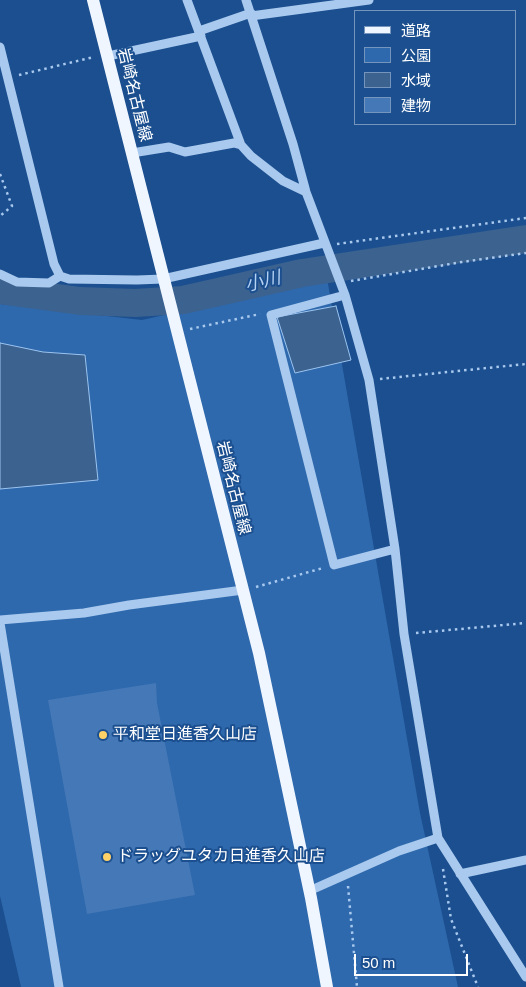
<!DOCTYPE html>
<html>
<head>
<meta charset="utf-8">
<style>
  body { margin:0 }
  #map { position:relative; width:526px; height:987px; overflow:hidden; background:#1b4f8f; font-family:Arial,"Noto Sans JP",sans-serif }
  canvas { display:block }
  .legend { position:absolute; left:354px; top:10px; width:162px; height:115px; box-sizing:border-box; background:#1b4f8f; border:1px solid #7695bc; margin:0; padding:6px 9px; list-style:none; font-size:15px; color:#fff }
  .legend li { display:flex; align-items:center; gap:10px; height:25px }
  .legend b { width:25px; border:1px solid #7695bc }
  .scale { position:absolute; left:354px; top:954px; width:114px; height:22px; box-sizing:border-box; border:2px solid #fff; border-top:0; padding-left:6px; font-size:15px; line-height:18px; white-space:nowrap; color:#fff; -webkit-text-stroke:4px #1b4f8f; paint-order:stroke }
</style>
</head>
<body>
<div id="map">
<canvas width="526" height="987"></canvas>
<ul class="legend">
<li><b style="height:6px;background:#f0f6ff"></b>道路</li>
<li><b style="height:14px;background:#2e69ad"></b>公園</li>
<li><b style="height:14px;background:#3c6290"></b>水域</li>
<li><b style="height:14px;background:#4478b7"></b>建物</li>
</ul>
<div class="scale">50 m</div>
</div>
<script>
const c = document.querySelector('canvas').getContext('2d');
c.lineJoin = 'round';
function fill(path, color) { c.fillStyle = color; c.fill(path, 'evenodd'); }
const toPath = rows => new Path2D(rows.map(r => 'M' + r).join(''));
function strokePath(path, color, width, dash) { c.strokeStyle = color; c.lineWidth = width; c.lineCap = dash ? 'butt' : 'round'; c.setLineDash(dash || []); c.stroke(path); }
function drawText(font, color, halo, rows, align = 'center') {
  c.font = font + ' Arial,"Noto Sans JP",sans-serif'; c.lineWidth = 4; c.setLineDash([]); c.textBaseline = 'middle'; c.strokeStyle = halo; c.fillStyle = color; for (const [text, x, y, turn = 0] of rows) {
    c.save(); c.translate(x, y); c.rotate((+turn || 0) * Math.PI / 180); c.textAlign = isNaN(turn) ? turn : align; if (halo) c.strokeText(text, 0, 0); c.fillText(text, 0, 0); c.restore();
  }
}
fill(toPath([
  [327,278,420,813,458,987,21,987,0,896,0,304,142,320]
]), '#2e69ad');
const water = toPath([
  [336,306,351,360,295,373,277,317,336,306],
  [0,343,43,352,85,355,98,480,0,489,0,343]
]);
fill(water, '#3c6290');
strokePath(water, '#9cc4f0', 1);
strokePath(toPath([
  [0,290,80,301,135,303,183,300,302,273,526,239]
]), '#3c6290', 28);
fill(toPath([
  [156,683,157,703,195,895,87,914,48,700]
]), '#4478b7');
strokePath(toPath([
  [19,75,94,57],
  [0,174,12,206,0,216],
  [337,244,526,218],
  [351,281,462,262,526,253],
  [190,329,260,314],
  [380,379,526,364],
  [256,587,323,568],
  [416,633,526,623],
  [443,869,451,919,478,987],
  [348,886,357,987]
]), '#a9c9ee', 2.5, [2.5, 4]);
strokePath(toPath([
  [187,0,241,145],
  [246,0,293,144,306,192,345,295,369,380,395,549,404,634,438,838,526,977],
  [251,16,369,0],
  [199,31,251,13],
  [0,47,54,264,60,276,69,279,137,280,163,279,324,243],
  [108,56,201,36],
  [132,153,169,147,185,152,234,143,241,145,251,156,283,181,306,192],
  [0,274,17,282,49,283,60,276],
  [345,295,271,315,334,565,395,549],
  [0,620,84,613,129,605,243,590],
  [0,623,59,987],
  [460,874,526,860],
  [309,891,399,851,438,838]
]), '#a9c9ee', 9);
strokePath(toPath([
  [93,0,259,653,311,898,327,987]
]), '#f0f6ff', 12);
for (const [x, y, r, color] of [
  [103,735,5,"#ffd166"],
  [107,857,5,"#ffd166"]
]) { const dot = new Path2D(); dot.arc(x, y, r, 0, 2 * Math.PI); c.fillStyle = color; c.fill(dot); strokePath(dot, '#1b4f8f', 2); }
drawText('16px', '#fff', '#1b4f8f', [
  ["岩崎名古屋線",134,95,76],
  ["岩崎名古屋線",233,488,76]
]);
drawText('16px', '#fff', '#1b4f8f', [
  ["平和堂日進香久山店",113,735],
  ["ドラッグユタカ日進香久山店",117,857]
], 'left');
drawText('italic 18px', '#b5d3f5', '#1b4f8f', [
  ["小川",263,282,-13]
]);
</script>
</body>
</html>
